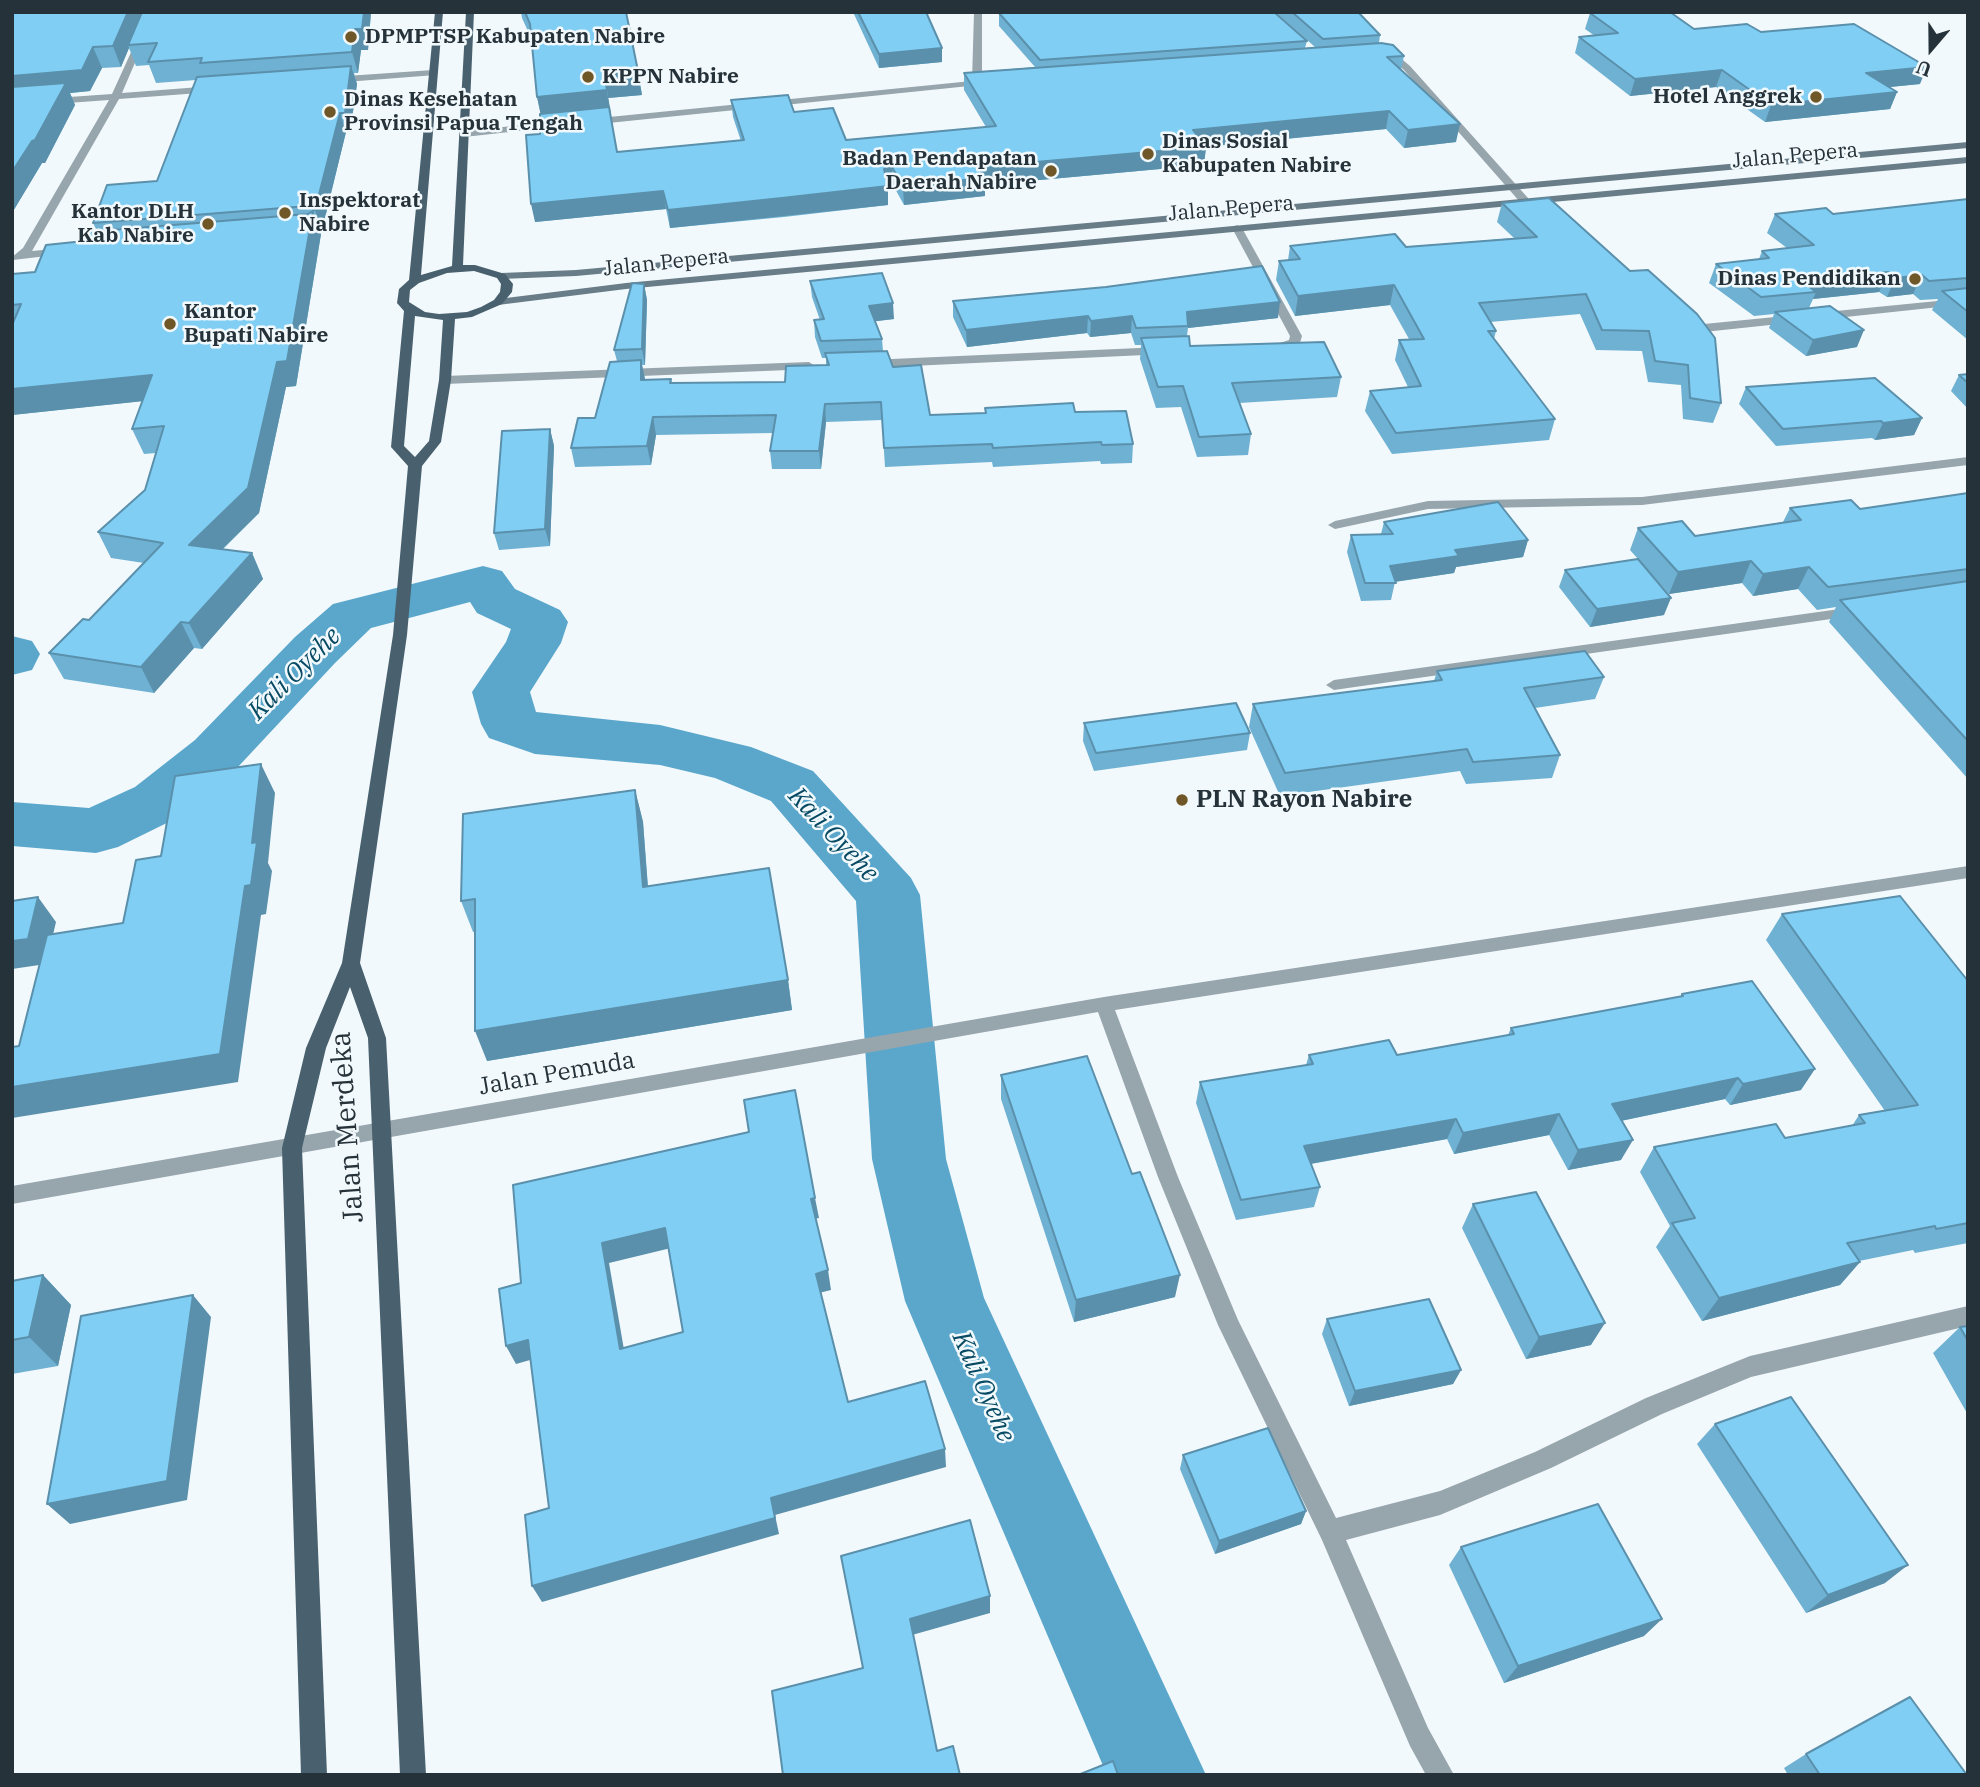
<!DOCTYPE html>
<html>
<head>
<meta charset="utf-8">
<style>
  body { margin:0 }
  #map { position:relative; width:1980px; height:1787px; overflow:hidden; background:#f2f9fc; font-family:"IBM Plex Serif",serif }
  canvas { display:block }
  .frame { position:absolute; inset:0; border:14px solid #263239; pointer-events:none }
  .north { position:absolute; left:1896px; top:14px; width:70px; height:70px; -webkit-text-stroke:5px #f2f9fc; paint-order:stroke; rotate:200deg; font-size:19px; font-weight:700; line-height:28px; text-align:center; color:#263239 }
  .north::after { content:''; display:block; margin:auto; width:24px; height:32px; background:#263239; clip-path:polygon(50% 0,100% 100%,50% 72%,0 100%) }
</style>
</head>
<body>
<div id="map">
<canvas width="1980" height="1787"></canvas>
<div class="frame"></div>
<div class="north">U</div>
</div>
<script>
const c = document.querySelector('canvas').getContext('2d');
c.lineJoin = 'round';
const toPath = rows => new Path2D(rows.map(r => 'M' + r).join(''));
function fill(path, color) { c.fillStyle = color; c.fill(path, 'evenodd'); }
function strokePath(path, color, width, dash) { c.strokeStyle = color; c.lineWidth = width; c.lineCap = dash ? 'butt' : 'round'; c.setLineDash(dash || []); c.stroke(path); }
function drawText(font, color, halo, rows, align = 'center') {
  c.font = font + ' "IBM Plex Serif",serif'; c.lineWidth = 5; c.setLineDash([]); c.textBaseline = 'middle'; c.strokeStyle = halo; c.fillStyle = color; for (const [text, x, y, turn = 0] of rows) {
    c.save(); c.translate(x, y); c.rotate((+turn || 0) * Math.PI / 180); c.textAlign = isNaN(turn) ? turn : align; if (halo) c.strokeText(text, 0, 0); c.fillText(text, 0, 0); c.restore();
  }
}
fill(toPath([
  [483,566,502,571,515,589,560,610,568,622,561,643,530,692,536,712,660,725,751,747,813,771,911,878,920,895,946,1159,984,1298,1206,1775,1107,1775,905,1301,872,1159,856,901,771,801,715,778,660,765,535,754,489,738,481,724,472,692,506,642,511,629,477,613,470,602,371,628,335,663,237,768,179,817,118,847,96,853,12,846,12,802,89,808,135,787,195,740,295,637,333,604,483,566],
  [12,636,32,641,40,654,32,670,12,675,12,636]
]), '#5ba7cc');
fill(toPath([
  [974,12,982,12,982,80,989,80,989,84,589,125,584,122,589,119,972,81,974,12],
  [142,34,146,37,122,93,213,86,218,89,213,92,119,99,32,251,64,248,69,251,64,254,13,260,12,257,23,248,109,100,12,107,12,101,112,94,138,37,142,34],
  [1381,51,1397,55,1410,66,1528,198,1528,202,1520,202,1404,70,1391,59,1378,56,1377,54,1381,51],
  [433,70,438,73,436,75,332,83,327,80,332,77,433,70],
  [561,121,564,122,564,126,464,137,459,134,464,131,561,121],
  [1237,225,1242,228,1302,336,1299,346,1274,351,1268,347,1289,340,1290,336,1232,228,1237,225],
  [1968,298,1968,304,1704,332,1698,328,1704,324,1968,298],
  [1162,347,1168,351,1166,354,869,368,863,364,869,360,1162,347],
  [809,362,815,366,813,369,445,384,439,380,445,376,809,362],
  [1968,457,1968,465,1642,505,1428,509,1335,529,1328,525,1335,521,1428,501,1642,497,1968,457],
  [1854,607,1859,609,1861,612,1859,615,1334,690,1326,685,1334,680,1854,607],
  [1968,866,1968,878,1115,1010,1178,1177,1238,1320,1336,1518,1440,1491,1535,1452,1646,1398,1750,1356,1968,1306,1968,1326,1751,1377,1662,1414,1551,1468,1440,1515,1346,1540,1428,1728,1454,1775,1426,1775,1410,1746,1322,1540,1218,1325,1158,1177,1098,1012,12,1204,12,1186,1104,997,1968,866]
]), '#97a5ac');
fill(toPath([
  [1968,142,1968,148,576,276,501,279,495,276,501,273,576,270,1968,142],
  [1968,157,1968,163,626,289,498,305,492,302,498,299,626,283,1968,157]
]), '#697d88');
fill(toPath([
  [435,12,443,12,421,275,452,266,466,12,474,12,463,265,475,265,505,274,513,284,512,292,502,304,472,317,455,319,451,380,441,442,422,466,407,635,360,963,386,1038,426,1775,400,1775,368,1038,350,987,326,1048,302,1148,327,1775,301,1775,282,1148,306,1048,342,963,393,635,408,466,391,447,404,311,397,303,399,289,409,280,435,12],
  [474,271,497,278,501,284,500,292,494,300,481,307,467,312,439,314,425,312,409,302,410,290,419,283,447,273,474,271],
  [415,316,443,320,439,380,429,441,415,457,404,446,415,316]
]), '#49616e');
fill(toPath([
  [12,12,371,12,368,50,361,50,358,73,354,73,357,84,350,132,346,132,322,230,319,229,321,234,296,386,286,387,259,513,223,549,252,553,263,579,202,649,194,648,154,693,64,679,49,653,89,620,144,563,111,558,98,532,145,490,156,453,144,454,132,429,142,401,12,415,12,274,35,272,84,241,97,231,93,223,157,181,196,80,156,83,149,65,136,66,129,48,121,67,102,68,90,91,70,93,75,105,45,163,42,163,12,213],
  [521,12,642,12,626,13,642,95,608,98,617,152,741,141,733,117,731,100,794,112,846,140,986,127,964,90,964,73,1035,67,999,26,999,13,1307,41,1305,48,1315,47,1275,12,1358,12,1380,35,1379,43,1404,56,1401,70,1456,142,1404,148,1386,129,1206,147,1204,165,985,185,985,196,904,205,893,185,888,187,888,205,784,217,670,228,666,209,535,222,541,114,537,97,532,40,522,18],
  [853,12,926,12,942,62,879,68],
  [1590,13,1694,29,1761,32,1920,84,1889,87,1897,92,1890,109,1765,122,1716,87,1630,96,1575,53,1579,37,1595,36,1585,29],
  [1549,198,1721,403,1713,423,1683,419,1681,385,1648,382,1642,351,1596,350,1580,314,1490,322,1496,331,1494,339,1555,419,1549,440,1392,454,1365,411,1370,391,1408,387,1395,360,1399,340,1409,339,1390,305,1295,316,1276,280,1279,261,1288,260,1290,246,1406,247,1514,238,1497,222,1502,203],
  [1968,199,1968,340,1932,310,1938,299,1920,300,1913,294,1887,297,1879,292,1813,299,1809,308,1857,347,1806,356,1769,328,1774,314,1754,316,1709,283,1716,264,1759,259,1762,251,1787,248,1767,233,1775,214,1833,214],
  [810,281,894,319,875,321,882,339,883,351,893,367,930,415,985,413,985,408,1075,412,1133,444,1132,463,1101,464,1100,461,993,467,992,462,885,467,882,420,826,422,821,469,772,469,770,451,773,433,656,435,651,465,575,467,571,448,595,418,617,361,614,350,644,284,647,300,645,365,642,365,645,380,671,379,672,383,785,382,826,365,826,358,822,358,815,337,814,320,820,320,812,297],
  [953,301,1278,318,1188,328,1187,336,1190,346,1341,377,1337,397,1239,403,1251,434,1248,455,1197,457,1181,407,1156,408,1140,359,1141,345,1135,345,1131,333,1090,337,1087,333,967,347,953,317],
  [1968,374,1968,409,1951,391,1959,375],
  [1746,387,1922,418,1914,435,1875,440,1872,438,1776,446,1739,404],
  [550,429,554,446,550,546,499,550,494,533],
  [1968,493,1968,779,1829,622,1836,607,1817,610,1798,589,1753,596,1742,583,1669,594,1630,550,1638,528,1695,536,1783,522,1790,508,1860,509],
  [1384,522,1528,540,1523,557,1456,567,1454,573,1395,582,1391,600,1361,601,1347,552,1351,535,1381,534],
  [1565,570,1664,615,1590,627,1559,587],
  [1437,671,1604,677,1595,699,1535,708,1560,755,1552,778,1466,784,1460,771,1280,796,1249,727,1253,704,1434,681],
  [1084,723,1250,733,1247,750,1094,771,1083,741],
  [635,790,643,822,648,886,788,980,792,1010,487,1061,475,932,473,932,461,901],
  [1782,914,1968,981,1968,1243,1915,1253,1913,1250,1859,1261,1860,1262,1840,1285,1702,1321,1656,1247,1670,1226,1640,1172,1654,1147,1785,1138,1852,1126,1859,1115,1885,1111,1766,940],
  [1682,994,1801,1090,1730,1105,1725,1099,1621,1121,1621,1160,1568,1170,1549,1135,1454,1154,1447,1139,1311,1164,1320,1187,1314,1207,1236,1220,1196,1103,1200,1082,1306,1065,1309,1055,1397,1055,1508,1035,1511,1028,1680,997],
  [1001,1075,1132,1174,1175,1297,1074,1322,1001,1099],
  [1473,1204,1591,1345,1526,1359,1462,1228],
  [43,1275,71,1305,58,1366,12,1374,12,1281],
  [1327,1319,1461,1370,1453,1384,1349,1406,1322,1334],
  [1968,1326,1968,1415,1933,1353,1960,1327],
  [1715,1424,1885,1583,1806,1613,1697,1444],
  [1183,1455,1306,1511,1301,1524,1215,1554,1180,1469],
  [1461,1547,1644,1636,1504,1683,1449,1565],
  [1806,1754,1967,1775,1788,1775,1784,1768]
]), '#6fb1d2');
fill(toPath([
  [128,12,139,12,144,24,128,45,129,48,121,67,113,46],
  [364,12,371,12,368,50,361,50,358,73,352,52,355,29],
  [93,47,102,68,90,91,70,93,75,105,45,163,42,163,12,213,12,76],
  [942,48,942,62,879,68,879,54],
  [351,66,357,84,350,132,345,113],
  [1927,67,1920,84,1860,90,1866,73],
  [1722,70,1716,87,1630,96,1635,79],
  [638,71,642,95,608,98,604,74],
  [607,90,611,114,542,121,537,97],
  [1897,92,1890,109,1765,122,1771,105],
  [1389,111,1386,129,1191,148,1193,130],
  [340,113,346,132,322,230,315,210],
  [1460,124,1456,142,1404,148,1408,130],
  [1206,147,1204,165,985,185,985,196,904,205,903,186,979,167],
  [892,167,893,185,888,187,888,205,670,228,668,210,884,169],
  [663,191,666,209,535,222,531,204],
  [313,211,321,234,296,386,286,387,259,513,201,570,189,545,277,362],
  [1888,272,1879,292,1813,299,1816,292,1803,282],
  [1922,275,1913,294,1887,297,1895,278],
  [644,284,647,300,645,365,642,349],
  [1394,285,1390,305,1295,316,1298,296],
  [1280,302,1278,318,1188,328,1187,312],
  [893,303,894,319,870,322,869,306],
  [1088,316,1087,333,967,347,966,330],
  [1132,316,1131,333,1090,337,1091,321],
  [1864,330,1857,347,1806,356,1813,340],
  [641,360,645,379,644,398,641,380],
  [152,375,163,399,12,415,12,389],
  [825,404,826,422,821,469,819,451],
  [653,417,656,435,651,465,647,446],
  [1922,418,1914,435,1875,440,1883,423],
  [550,429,554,446,550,546,545,529],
  [1528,540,1523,557,1456,567,1454,573,1386,583,1390,566,1455,550],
  [252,553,263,579,202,649,189,623],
  [1751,561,1742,583,1669,594,1678,572],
  [1809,567,1798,589,1753,596,1763,574],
  [1671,598,1664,615,1590,627,1597,609],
  [181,622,194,648,154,693,141,667],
  [261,764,275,793,268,863,272,871,266,914,261,915,238,1082,12,1118,12,1087,252,843],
  [635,790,643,822,650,918,643,887],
  [38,897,56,922,46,964,12,969,12,941],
  [788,980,792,1010,487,1061,475,1031],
  [1815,1069,1801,1090,1730,1105,1743,1084],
  [1738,1078,1725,1099,1601,1125,1612,1104],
  [1559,1114,1549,1135,1454,1154,1463,1133],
  [1456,1119,1447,1139,1298,1166,1304,1146],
  [1633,1140,1621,1160,1568,1170,1578,1150],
  [815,1198,819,1218,814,1219,811,1199],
  [665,1228,671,1248,609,1263,627,1367,620,1349,602,1243],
  [1860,1262,1840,1285,1702,1321,1719,1298],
  [828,1270,831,1290,819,1293,816,1274],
  [43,1275,71,1305,58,1366,29,1337],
  [1180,1275,1175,1297,1074,1322,1076,1300],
  [193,1295,211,1317,187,1500,70,1524,47,1504],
  [1605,1323,1591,1345,1526,1359,1539,1337],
  [528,1340,537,1358,516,1364,506,1346],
  [1461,1370,1453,1384,1349,1406,1355,1391],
  [945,1449,946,1467,775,1515,779,1534,542,1602,532,1586,771,1498],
  [1306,1511,1301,1524,1215,1554,1219,1541],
  [1908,1565,1885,1583,1806,1613,1828,1595],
  [990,1596,990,1613,912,1635,910,1619],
  [1662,1619,1644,1636,1504,1683,1518,1666]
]), '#5a90ab');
const building = toPath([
  [12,12,128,12,113,46,93,47,82,70,12,76,12,12],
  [142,12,364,12,362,29,355,29,352,52,200,63,202,58,148,62,157,43,128,45,142,12],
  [525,12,626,12,638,71,604,74,607,90,537,97,530,24,525,12],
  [858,12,926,12,942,48,879,54,858,12],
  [1006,12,1274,12,1307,41,1040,60,999,13,1006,12],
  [1292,12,1358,12,1380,35,1323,39,1292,12],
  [1595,12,1670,12,1694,29,1747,24,1761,32,1854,24,1927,67,1866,73,1897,92,1771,105,1722,70,1635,79,1579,37,1618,33,1590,13,1595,12],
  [1381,43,1393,45,1404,56,1387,57,1460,124,1408,130,1389,111,1193,130,1206,147,979,167,985,178,903,186,892,167,884,169,888,186,782,198,668,210,663,191,531,204,526,135,540,134,540,114,609,107,617,152,744,140,731,100,788,95,794,112,833,108,846,140,996,126,964,73,1381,43],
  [351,66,345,113,340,113,315,210,308,206,93,223,107,185,157,181,197,77,351,66],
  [66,83,35,140,32,141,12,172,12,87,66,83],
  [1549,198,1630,271,1648,270,1697,314,1715,338,1721,403,1690,398,1688,365,1655,361,1649,331,1602,330,1586,294,1479,303,1496,331,1488,331,1555,419,1396,433,1370,391,1421,386,1399,340,1424,339,1394,285,1298,296,1279,261,1300,259,1290,246,1395,234,1406,247,1537,237,1502,203,1549,198],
  [1968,199,1968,278,1929,281,1922,275,1895,278,1888,272,1803,282,1816,292,1761,297,1716,264,1769,258,1762,251,1814,245,1775,214,1826,208,1833,214,1968,199],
  [313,211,287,361,277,362,248,488,189,545,252,553,189,623,181,622,141,667,49,653,83,619,89,620,163,543,98,532,145,490,164,426,132,429,152,375,12,389,12,325,21,304,12,305,12,274,35,272,46,245,84,241,87,232,308,214,313,211],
  [1262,266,1280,302,1187,312,1188,326,1136,328,1132,316,1091,321,1088,316,966,330,953,301,1106,287,1262,266],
  [882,273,893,303,869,306,882,339,821,341,814,320,824,319,810,281,882,273],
  [632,283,644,284,642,349,614,350,632,283],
  [1968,288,1968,312,1942,291,1968,288],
  [1830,306,1864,330,1813,340,1775,312,1830,306],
  [1189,336,1190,346,1324,342,1341,377,1232,383,1251,434,1199,437,1183,386,1158,387,1141,338,1189,336],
  [887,351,893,367,921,365,930,415,986,413,985,408,1073,403,1075,412,1126,411,1133,444,1102,445,1101,442,993,448,992,444,884,448,881,402,825,404,819,451,770,451,776,415,653,417,647,446,571,448,578,418,595,418,610,362,641,360,641,380,671,379,670,383,785,382,786,366,829,365,825,353,887,351],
  [1968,374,1968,383,1959,375,1968,374],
  [1875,378,1922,418,1883,423,1881,421,1783,429,1746,387,1875,378],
  [550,429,545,529,494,533,502,431,550,429],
  [1968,493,1968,569,1828,587,1809,567,1763,574,1751,561,1678,572,1638,528,1682,521,1695,536,1801,520,1790,508,1851,500,1860,509,1968,493],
  [1498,502,1528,540,1455,550,1459,556,1390,566,1396,583,1365,583,1351,535,1393,534,1384,522,1498,502],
  [1638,559,1671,598,1597,609,1565,570,1638,559],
  [1968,581,1968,741,1840,600,1968,581],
  [1585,651,1604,677,1524,688,1560,755,1473,762,1467,749,1285,773,1253,704,1442,680,1437,671,1585,651],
  [1236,703,1250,733,1096,753,1084,723,1236,703],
  [261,764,252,843,257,842,251,885,245,886,220,1054,12,1087,12,1047,19,1046,47,935,123,923,136,860,161,856,175,776,261,764],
  [635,790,643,887,769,868,788,980,475,1031,475,899,461,901,463,814,635,790],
  [1900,896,1968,981,1968,1223,1936,1229,1935,1226,1847,1243,1860,1262,1719,1298,1672,1223,1695,1218,1654,1147,1776,1124,1785,1138,1865,1123,1859,1115,1918,1105,1782,914,1900,896],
  [38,897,28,939,12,941,12,901,38,897],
  [1752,981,1815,1069,1743,1084,1738,1078,1612,1104,1633,1140,1578,1150,1559,1114,1463,1133,1456,1119,1304,1146,1320,1187,1241,1200,1200,1082,1313,1064,1309,1055,1389,1040,1397,1055,1514,1034,1511,1028,1683,996,1682,994,1752,981],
  [1087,1056,1132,1174,1140,1172,1180,1275,1076,1300,1001,1075,1087,1056],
  [795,1090,815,1198,811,1199,828,1270,816,1274,848,1402,925,1381,945,1449,771,1498,775,1518,532,1586,525,1515,549,1508,528,1340,506,1346,499,1289,521,1283,513,1185,749,1132,744,1100,795,1090],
  [665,1228,683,1332,620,1349,602,1243,665,1228],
  [1536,1192,1605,1323,1539,1337,1473,1204,1536,1192],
  [43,1275,29,1337,12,1340,12,1281,43,1275],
  [193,1295,167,1481,47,1504,81,1316,193,1295],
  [1429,1299,1461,1370,1355,1391,1327,1319,1429,1299],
  [1968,1326,1968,1341,1960,1327,1968,1326],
  [1791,1397,1908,1565,1828,1595,1715,1424,1791,1397],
  [1268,1428,1306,1511,1219,1541,1183,1455,1268,1428],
  [1598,1504,1662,1619,1518,1666,1461,1547,1598,1504],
  [970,1520,990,1596,910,1619,937,1751,953,1746,960,1775,783,1775,772,1691,863,1668,841,1556,970,1520],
  [1910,1697,1967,1775,1820,1775,1806,1754,1910,1697],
  [1113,1761,1118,1775,1078,1775,1113,1761]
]);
fill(building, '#81cef4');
strokePath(building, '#5a90ab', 2);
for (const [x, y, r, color] of [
  [351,37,7,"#705728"],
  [588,77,7,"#705728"],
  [1816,97,7,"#705728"],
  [330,112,7,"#705728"],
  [1148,154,7,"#705728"],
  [1051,171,7,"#705728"],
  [285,213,7,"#705728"],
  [208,224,7,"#705728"],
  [1915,279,7,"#705728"],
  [170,324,7,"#705728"],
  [1182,800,7,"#705728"]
]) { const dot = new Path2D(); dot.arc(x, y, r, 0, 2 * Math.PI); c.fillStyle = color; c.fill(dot); strokePath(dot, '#f2f9fc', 2.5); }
drawText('bold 21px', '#263239', '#f2f9fc', [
  ["DPMPTSP Kabupaten Nabire",365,37],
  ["KPPN Nabire",602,77],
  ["Hotel Anggrek",1802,97,"right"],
  ["Dinas Kesehatan",344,100],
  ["Provinsi Papua Tengah",344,124],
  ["Dinas Sosial",1162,142],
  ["Kabupaten Nabire",1162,166],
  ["Badan Pendapatan",1037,159,"right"],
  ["Daerah Nabire",1037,183,"right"],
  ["Inspektorat",299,201],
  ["Nabire",299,225],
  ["Kantor DLH",194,212,"right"],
  ["Kab Nabire",194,236,"right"],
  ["Dinas Pendidikan",1901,279,"right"],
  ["Kantor",184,312],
  ["Bupati Nabire",184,336]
], 'left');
drawText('21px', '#263239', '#f2f9fc', [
  ["Jalan Pepera",1795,156,-5],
  ["Jalan Pepera",1231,209,-5],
  ["Jalan Pepera",666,263,-6]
]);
drawText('bold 24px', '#263239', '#f2f9fc', [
  ["PLN Rayon Nabire",1196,800]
], 'left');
drawText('24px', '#263239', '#f2f9fc', [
  ["Jalan Pemuda",557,1074,-10]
]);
drawText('italic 26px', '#074a63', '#f2f9fc', [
  ["Kali Oyehe",295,674,-45],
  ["Kali Oyehe",833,835,47],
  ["Kali Oyehe",983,1387,66]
]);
drawText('28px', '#263239', '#f2f9fc', [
  ["Jalan Merdeka",348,1127,-94]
]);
</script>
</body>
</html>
